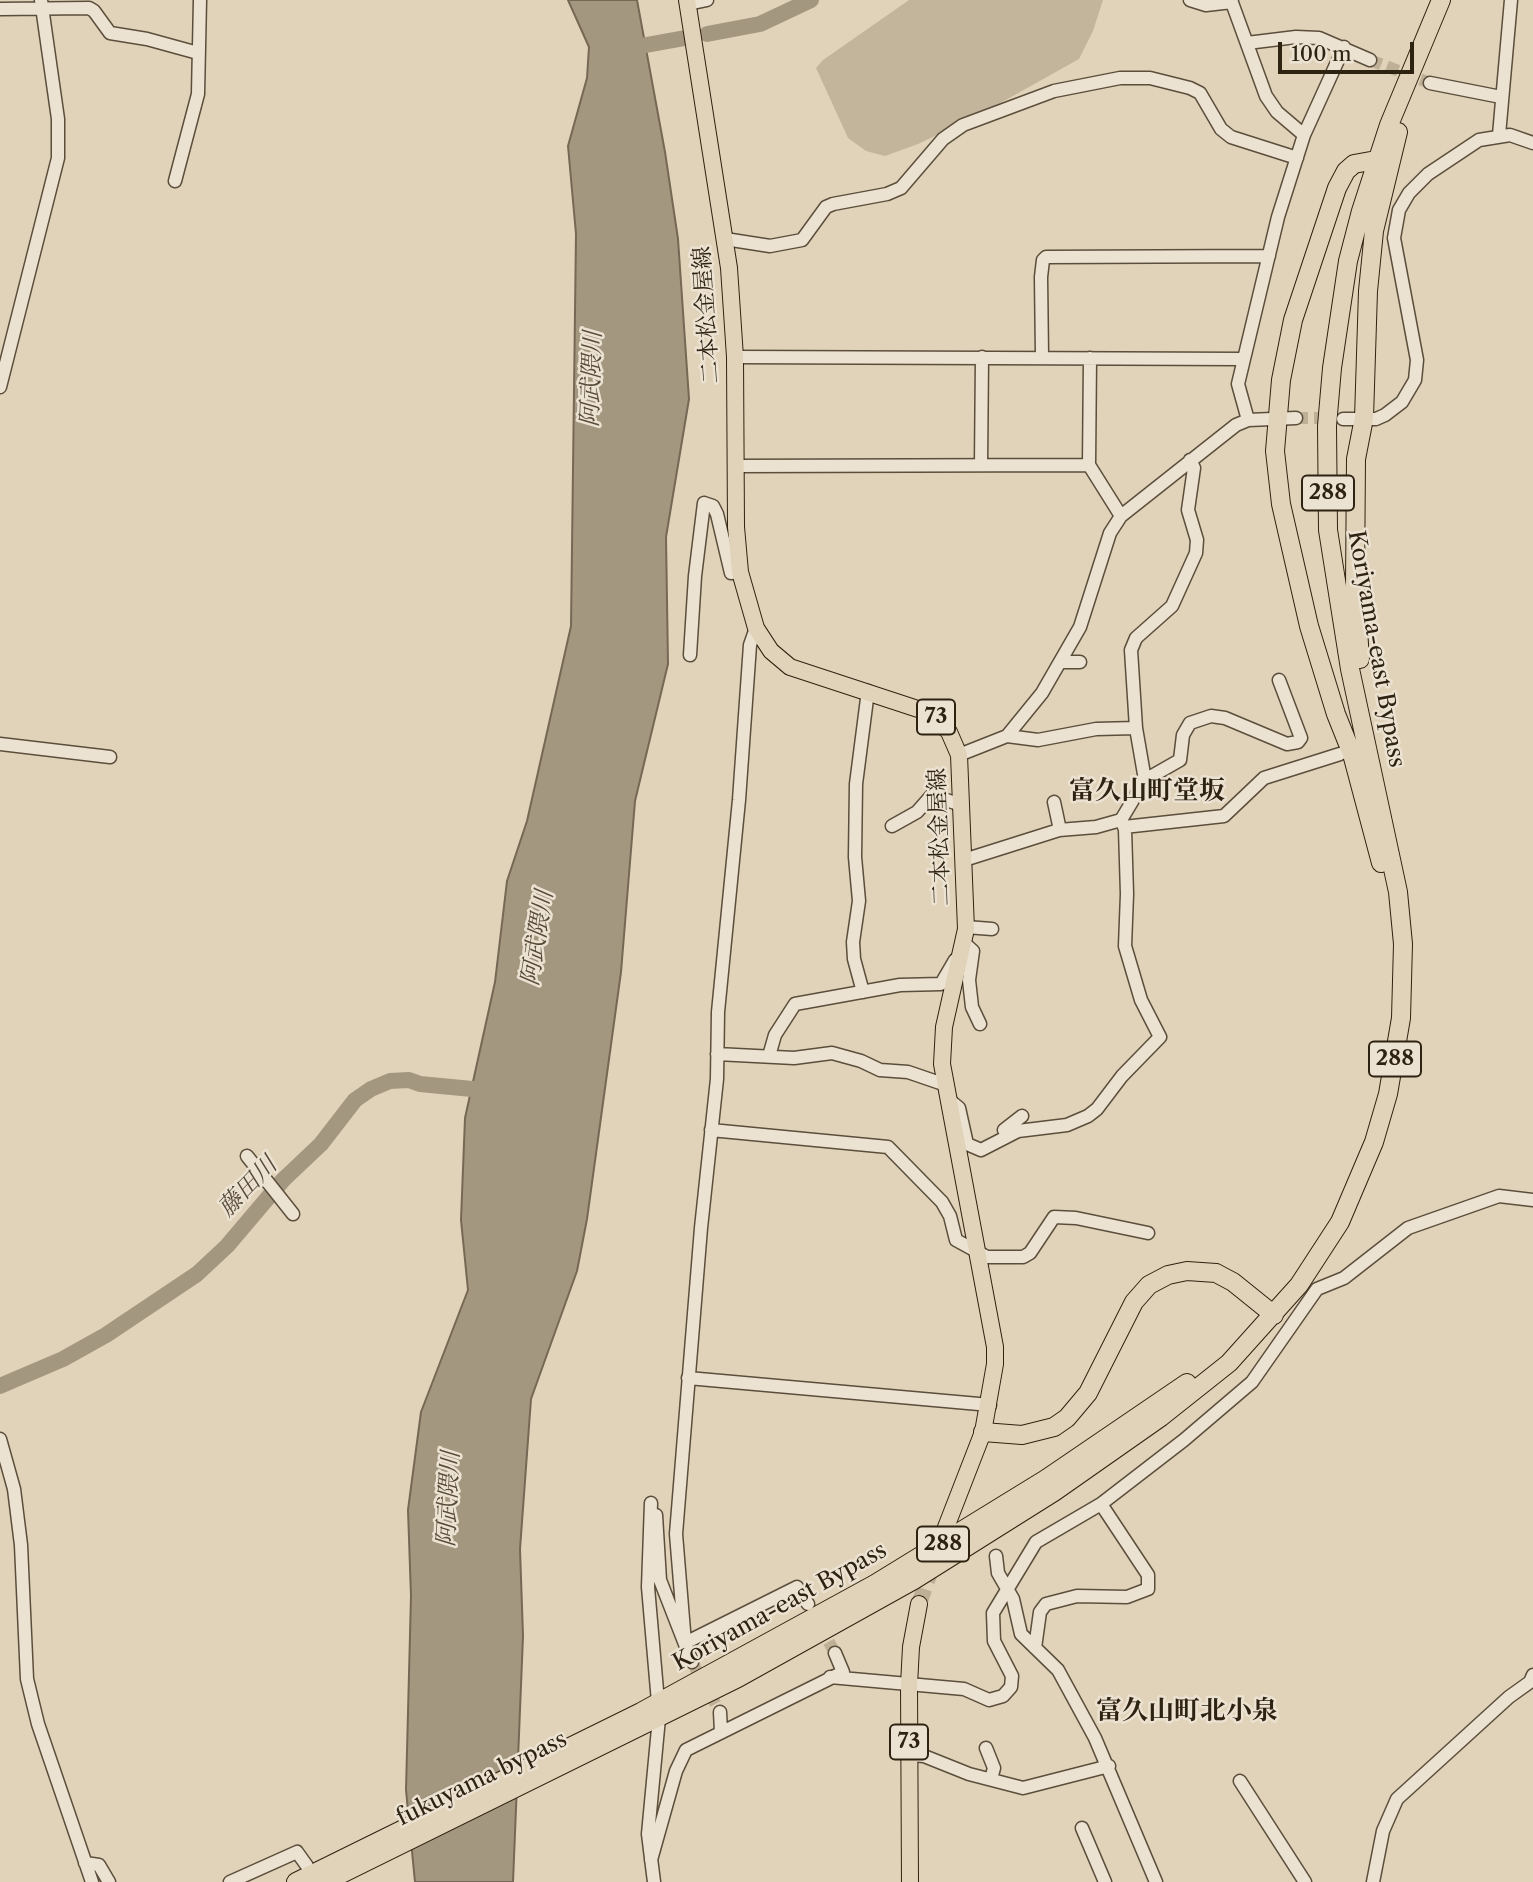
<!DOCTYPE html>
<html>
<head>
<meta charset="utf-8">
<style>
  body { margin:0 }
  #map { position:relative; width:1533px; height:1882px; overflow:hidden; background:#e1d3b9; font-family:"Libre Caslon Text",serif }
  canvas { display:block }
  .scale { position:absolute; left:1278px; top:42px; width:136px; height:32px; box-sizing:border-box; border:4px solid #2e2211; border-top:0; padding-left:9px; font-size:21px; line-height:24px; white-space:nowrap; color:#2e2211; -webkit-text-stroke:5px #ece2d2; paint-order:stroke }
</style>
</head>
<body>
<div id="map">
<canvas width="1533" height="1882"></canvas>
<div class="scale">100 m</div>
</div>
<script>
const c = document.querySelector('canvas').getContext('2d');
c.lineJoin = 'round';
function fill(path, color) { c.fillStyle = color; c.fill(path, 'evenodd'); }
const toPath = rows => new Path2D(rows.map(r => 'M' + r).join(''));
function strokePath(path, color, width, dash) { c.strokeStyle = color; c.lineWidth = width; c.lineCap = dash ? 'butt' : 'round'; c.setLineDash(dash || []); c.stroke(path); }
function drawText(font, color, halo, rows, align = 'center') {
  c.font = font + ' "Libre Caslon Text","Noto Serif JP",serif'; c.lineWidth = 5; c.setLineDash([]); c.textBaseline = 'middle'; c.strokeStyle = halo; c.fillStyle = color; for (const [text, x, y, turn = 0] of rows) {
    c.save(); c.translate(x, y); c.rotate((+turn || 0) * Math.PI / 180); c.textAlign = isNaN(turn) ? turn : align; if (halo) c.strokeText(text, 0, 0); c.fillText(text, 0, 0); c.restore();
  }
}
fill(toPath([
  [909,0,1103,0,1093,31,1079,59,979,115,918,144,885,156,866,151,848,138,816,68,823,60]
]), '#c3b59c');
const water = toPath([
  [568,0,637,0,665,152,678,239,689,399,666,537,668,664,635,801,621,972,587,1219,577,1271,531,1399,520,1549,523,1636,513,1882,415,1882,406,1790,411,1596,408,1510,421,1412,468,1290,461,1220,465,1118,495,982,507,881,527,821,571,626,576,234,568,146,587,78,589,47,568,0]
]);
fill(water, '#a49780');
strokePath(water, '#756854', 2);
strokePath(toPath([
  [707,34,760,24,811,0],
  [624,49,685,38],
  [0,1386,63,1359,106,1335,197,1274,227,1246,283,1180,321,1144,355,1100,371,1089,390,1081,409,1080,420,1084,493,1091]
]), '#a49780', 16);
strokePath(toPath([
  [1370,60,1430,83],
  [1296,418,1334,418],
  [820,1626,835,1653],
  [692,1662,720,1712]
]), '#bdb097', 12, [12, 6]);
strokePath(toPath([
  [919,1604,933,1564]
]), '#bdb097', 16, [16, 8]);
const minor = toPath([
  [1190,0,1206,5,1232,2],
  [1231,0,1266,96,1277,112,1304,135],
  [688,4,707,0],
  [0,9,89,8,94,11,110,33,147,39,198,53],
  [1247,43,1296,37,1319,38,1370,60],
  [1430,83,1501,97],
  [1499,135,1511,0],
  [175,181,198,94,200,0],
  [725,239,770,246,802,240,826,207,833,204,887,194,901,188,943,139,963,125,1054,91,1120,78,1150,78,1190,88,1200,93,1221,129,1231,137,1297,158],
  [1042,356,1041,277,1043,260,1046,257,1269,256],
  [735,357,1244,359],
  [1090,358,1089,465,1121,516],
  [0,387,58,158,58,119,41,0],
  [1343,419,1376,419,1385,415,1402,402,1415,380,1417,360,1394,238,1399,210,1409,193,1428,174,1479,140,1510,135,1533,143],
  [1248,420,1238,384,1278,217,1304,135,1344,47],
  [981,465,982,357],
  [735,466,1089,465],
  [756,628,750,645,739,800,718,1012,717,1079,701,1228,676,1534,685,1643,797,1587,808,1604],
  [690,655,695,576,704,503,713,506,717,514,731,573,740,572],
  [1062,662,1080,662],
  [1007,736,1038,740,1096,729,1136,728],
  [0,744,110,757],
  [959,755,1007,736,1042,693,1080,627,1110,533,1121,516,1236,425,1248,420,1296,418],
  [1145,780,1136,728,1131,650,1136,638,1172,606,1196,553,1197,540,1188,510,1194,468,1190,460],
  [1054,802,1060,830],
  [1121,820,1145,780,1180,760,1183,735,1190,723,1211,716,1225,718,1287,744,1298,742,1301,738,1279,680],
  [892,826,917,812,932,795,961,805],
  [1124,827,1224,816,1264,778,1340,754],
  [966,927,992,929],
  [963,942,973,951,969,980,972,1007,980,1024],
  [863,992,854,959,853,942,859,901,855,857,856,784,868,691],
  [717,1054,794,1058,832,1053,861,1061,880,1070,908,1072,946,1085],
  [769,1056,775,1035,795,1004,900,985,941,984,955,960],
  [948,1099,959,1108,967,1144,981,1150,1018,1131,1067,1125,1088,1116,1097,1109,1122,1076,1160,1037,1141,1000,1125,946,1127,894,1125,829,1121,820,1096,827,1059,830,964,860],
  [711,1130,888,1147,942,1202,950,1216,956,1240,987,1257,1023,1257,1030,1253,1054,1217,1076,1218,1148,1233],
  [1004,1130,1022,1116],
  [247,1156,293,1214],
  [688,1378,990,1405],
  [0,1439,14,1489,21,1545,27,1679,38,1724,92,1882],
  [651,1503,648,1587,658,1702],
  [656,1515,660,1580,692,1662],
  [996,1556,998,1573,1013,1599,1021,1634,1058,1670,1095,1738,1156,1882],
  [1035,1648,1040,1612,1046,1604,1077,1596,1127,1597,1148,1589,1148,1575,1101,1504],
  [830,1677,964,1689,989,1700,1003,1696,1011,1687,1012,1676,994,1641,993,1613,1036,1542,1101,1504,1184,1440,1252,1382,1317,1289,1344,1278,1408,1228,1499,1196,1533,1200],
  [720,1712,721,1732],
  [986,1748,994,1768,991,1779],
  [910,1755,924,1756,969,1774,1023,1788,1109,1766],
  [1240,1781,1305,1882],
  [1082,1828,1105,1882],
  [651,1860,676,1771,686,1750,843,1672,835,1653],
  [85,1863,99,1865,109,1882],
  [230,1882,297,1852,307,1866],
  [654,1882,648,1834,659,1718],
  [1373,1882,1383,1831,1397,1799,1509,1697,1530,1682,1533,1675]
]);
const major = toPath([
  [687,0,729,268,735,357,736,527,740,572,756,628,771,651,790,667,930,713,949,732,959,755,966,929,944,1027,942,1064,995,1347,995,1364,983,1432,943,1535],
  [910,1882,909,1685,911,1647,919,1604]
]);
const highway = toPath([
  [1376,160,1354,164,1346,171,1337,188,1293,320,1281,380,1275,451,1281,504,1309,626,1336,714,1352,754,1381,863],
  [1360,659,1355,585,1356,459,1364,418,1368,291,1374,231,1398,132],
  [983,1432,1022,1435,1054,1427,1067,1418,1088,1393,1134,1302,1149,1285,1168,1275,1187,1271,1216,1273,1233,1282,1274,1315],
  [296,1882,641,1712,875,1584,1046,1479,1187,1383],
  [325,1882,738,1678,914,1580,1054,1492,1161,1417,1229,1363,1299,1285,1340,1222,1374,1142,1388,1094,1401,1018,1403,944,1398,892,1350,669,1328,530,1327,426,1332,368,1348,261,1361,211,1389,125,1441,0]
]);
strokePath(minor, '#5b4e3b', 15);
strokePath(major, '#2e2211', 18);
strokePath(highway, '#2e2211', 20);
strokePath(minor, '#ece2d2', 12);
strokePath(major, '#e1d3b9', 16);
strokePath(highway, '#e1d3b9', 18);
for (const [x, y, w] of [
  [1328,493,52],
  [936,717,38],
  [1395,1059,52],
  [943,1544,52],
  [909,1742,38]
]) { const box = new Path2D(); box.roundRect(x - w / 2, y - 17.5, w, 35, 5); c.fillStyle = '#ece2d2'; c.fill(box); strokePath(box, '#2e2211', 2); }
drawText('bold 21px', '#2e2211', null, [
  ["288",1328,493],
  ["73",936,717],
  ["288",1395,1059],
  ["288",943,1544],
  ["73",909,1742]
]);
drawText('23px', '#2e2211', '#ece2d2', [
  ["二本松金屋線",707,315,-94],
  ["Koriyama-east Bypass",1376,649,80],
  ["二本松金屋線",940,837,-92],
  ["Koriyama-east Bypass",780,1607,-29],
  ["fukuyama bypass",482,1779,-26]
]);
drawText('italic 24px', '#574b38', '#ece2d2', [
  ["阿武隈川",592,379,-88],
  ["阿武隈川",538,938,-81],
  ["藤田川",248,1187,-46],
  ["阿武隈川",449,1499,-87]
]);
drawText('bold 26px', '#2e2211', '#ece2d2', [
  ["富久山町堂坂",1147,791],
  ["富久山町北小泉",1187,1711]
]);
</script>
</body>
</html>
